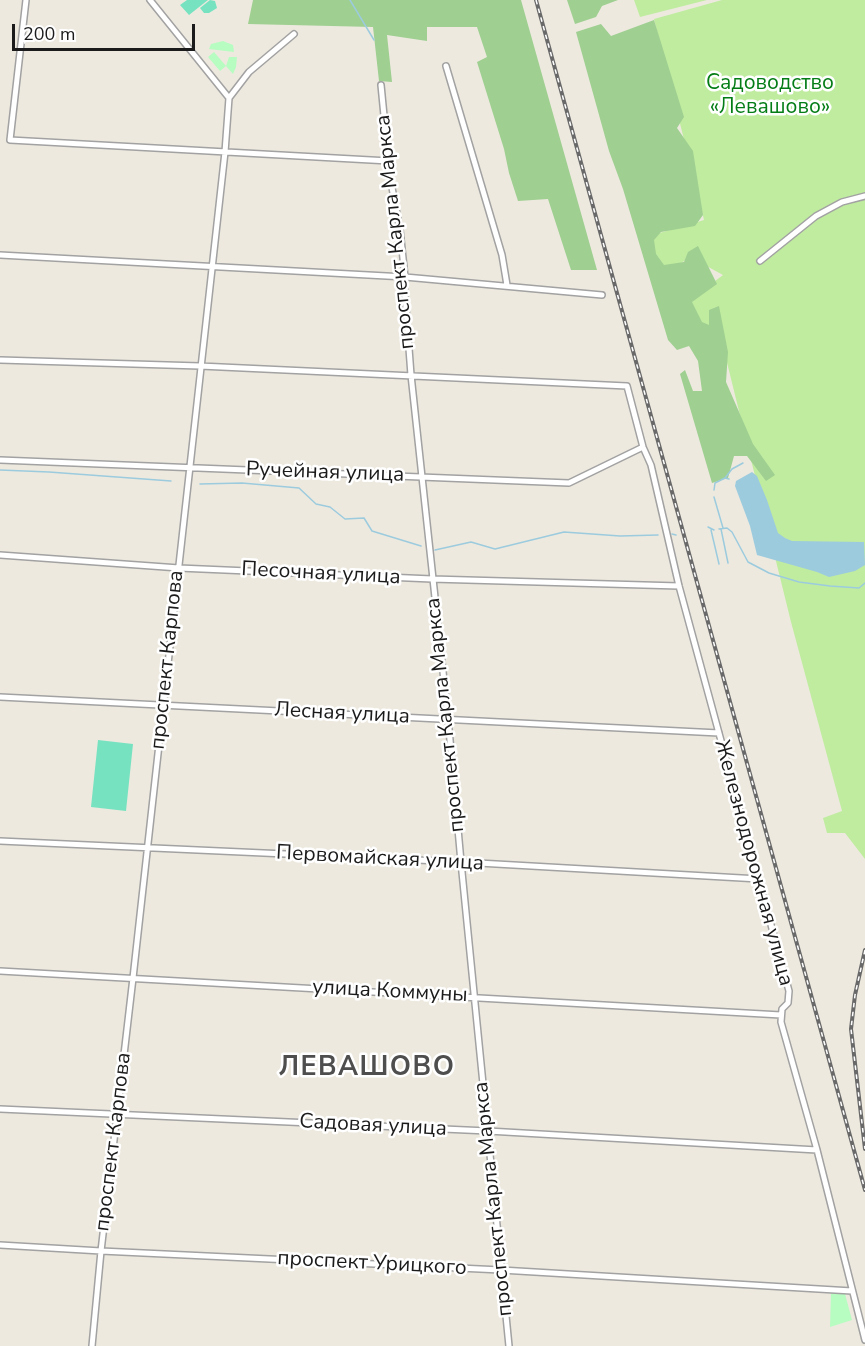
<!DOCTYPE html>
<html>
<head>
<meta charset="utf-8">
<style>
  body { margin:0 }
  #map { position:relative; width:865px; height:1346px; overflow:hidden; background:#ede9df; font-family:"Nunito Sans",sans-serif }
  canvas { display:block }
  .scale { position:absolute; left:12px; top:24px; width:183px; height:27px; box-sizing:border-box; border:3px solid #1b1b1b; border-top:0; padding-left:8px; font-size:18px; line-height:21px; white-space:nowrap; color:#1b1b1b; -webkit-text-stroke:4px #fff; paint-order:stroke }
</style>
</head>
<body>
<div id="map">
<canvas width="865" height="1346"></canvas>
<div class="scale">200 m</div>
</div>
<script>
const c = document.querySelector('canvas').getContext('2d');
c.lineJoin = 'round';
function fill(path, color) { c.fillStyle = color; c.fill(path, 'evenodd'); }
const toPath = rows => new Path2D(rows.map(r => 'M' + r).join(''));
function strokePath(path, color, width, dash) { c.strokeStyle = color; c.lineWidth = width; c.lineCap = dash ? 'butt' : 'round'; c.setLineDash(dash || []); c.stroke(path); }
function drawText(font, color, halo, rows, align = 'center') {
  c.font = font + ' "Nunito Sans",sans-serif'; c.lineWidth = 5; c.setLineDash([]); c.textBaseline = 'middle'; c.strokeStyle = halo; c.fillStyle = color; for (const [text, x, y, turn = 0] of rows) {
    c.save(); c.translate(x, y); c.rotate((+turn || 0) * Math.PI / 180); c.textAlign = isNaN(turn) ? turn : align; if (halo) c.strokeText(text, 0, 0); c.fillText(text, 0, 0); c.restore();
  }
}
fill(toPath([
  [634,0,707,0,640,17],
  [722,0,865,0,865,859,845,833,827,833,823,818,842,811,791,622,718,326,701,337,682,306,723,275,690,257,661,277,646,237,704,220,654,19]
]), '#c0eca0');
fill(toPath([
  [253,0,521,0,597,270,571,270,548,199,518,201,509,173,504,149,477,62,487,57,477,27,427,27,427,41,387,35,392,82,379,81,373,27,248,24],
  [567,0,618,0,602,6,596,17,575,24],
  [654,20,684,117,677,128,693,151,703,215,695,226,661,232,654,240,656,254,664,265,684,262,688,252,698,246,717,284,692,302,702,322,709,325,709,310,719,306,728,352,726,382,753,444,775,475,766,481,747,456,734,456,728,478,712,483,680,374,685,370,693,391,702,391,698,361,689,346,677,350,668,340,623,189,609,151,576,32,601,24,611,36]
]), '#9fcf91');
fill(toPath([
  [223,41,233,45,234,52,209,49,211,44],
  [214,52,226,66,220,71,208,57],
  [229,57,237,57,236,67,233,74,226,66],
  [831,1293,845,1294,852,1320,830,1327]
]), '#b7fcc1');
fill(toPath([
  [187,0,208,0,189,15,180,5],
  [210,0,215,1,217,8,209,13,204,13,200,8],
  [98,740,133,744,126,811,91,807]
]), '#77e2c0');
fill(toPath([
  [752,472,757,476,767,500,778,533,785,538,792,541,864,542,865,565,855,571,829,577,817,572,757,555,750,526,735,486,736,481]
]), '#9ccbde');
strokePath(toPath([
  [350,0,374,40],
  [0,470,49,472,171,481],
  [725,478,732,469,743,463],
  [200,484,242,483,299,488,316,504,330,507,345,519,364,518,372,531,421,546],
  [714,490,715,483,725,478,729,479],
  [714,497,723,528],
  [708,527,714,530],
  [719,529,727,528,732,532,748,562,769,573,799,582,830,586,859,588,865,583],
  [721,529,728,563],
  [711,530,719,564],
  [672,534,676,535],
  [435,550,471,542,495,549,564,532,620,536,658,535]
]), '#9ccbde', 1.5);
const minor = toPath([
  [26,0,10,140,389,161],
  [446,66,502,255,507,285],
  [381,85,390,177,400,230,405,277,404,282,411,375,448,718,461,862,509,1346],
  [229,98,249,72,294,34],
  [0,255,405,277,602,295],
  [760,261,816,216,842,202,865,196],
  [0,360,200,366,627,386,643,447,651,465,679,586,789,991,788,1003,782,1009,781,1022,817,1150,865,1340],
  [0,460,569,483,643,447],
  [0,555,179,568,432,579,679,586],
  [0,697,719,733],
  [0,841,461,862,759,879],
  [0,971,781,1015],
  [0,1109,488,1131,817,1150],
  [0,1245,101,1251,501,1270,852,1291],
  [92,1346,101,1251,133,978,225,152,229,98,150,0]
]);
strokePath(minor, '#a2a2a2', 8);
strokePath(minor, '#fff', 5);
const rail = toPath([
  [536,0,865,1190],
  [865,950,855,995,851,1029,865,1149]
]);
strokePath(rail, '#696969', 4);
strokePath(rail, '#fff', 1.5, [4.5]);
drawText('21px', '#057d17', '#fff', [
  ["Садоводство",770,84],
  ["«Левашово»",770,108]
]);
drawText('21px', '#1b1b1b', '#fff', [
  ["проспект Карла Маркса",396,232,-96],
  ["Ручейная улица",325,473,2],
  ["Песочная улица",321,574,3],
  ["проспект Карпова",168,660,-84],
  ["Лесная улица",342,714,3],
  ["проспект Карла Маркса",446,715,-96],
  ["Первомайская улица",380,859,3],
  ["Железнодорожная улица",753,863,75],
  ["улица Коммуны",390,992,3],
  ["Садовая улица",373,1126,3],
  ["проспект Карпова",114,1142,-83],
  ["проспект Карла Маркса",494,1199,-96],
  ["проспект Урицкого",372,1264,3]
]);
c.letterSpacing = '1.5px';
drawText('bold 27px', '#4e4e4e', '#fff', [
  ["ЛЕВАШОВО",367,1068]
]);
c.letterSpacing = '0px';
</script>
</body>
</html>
